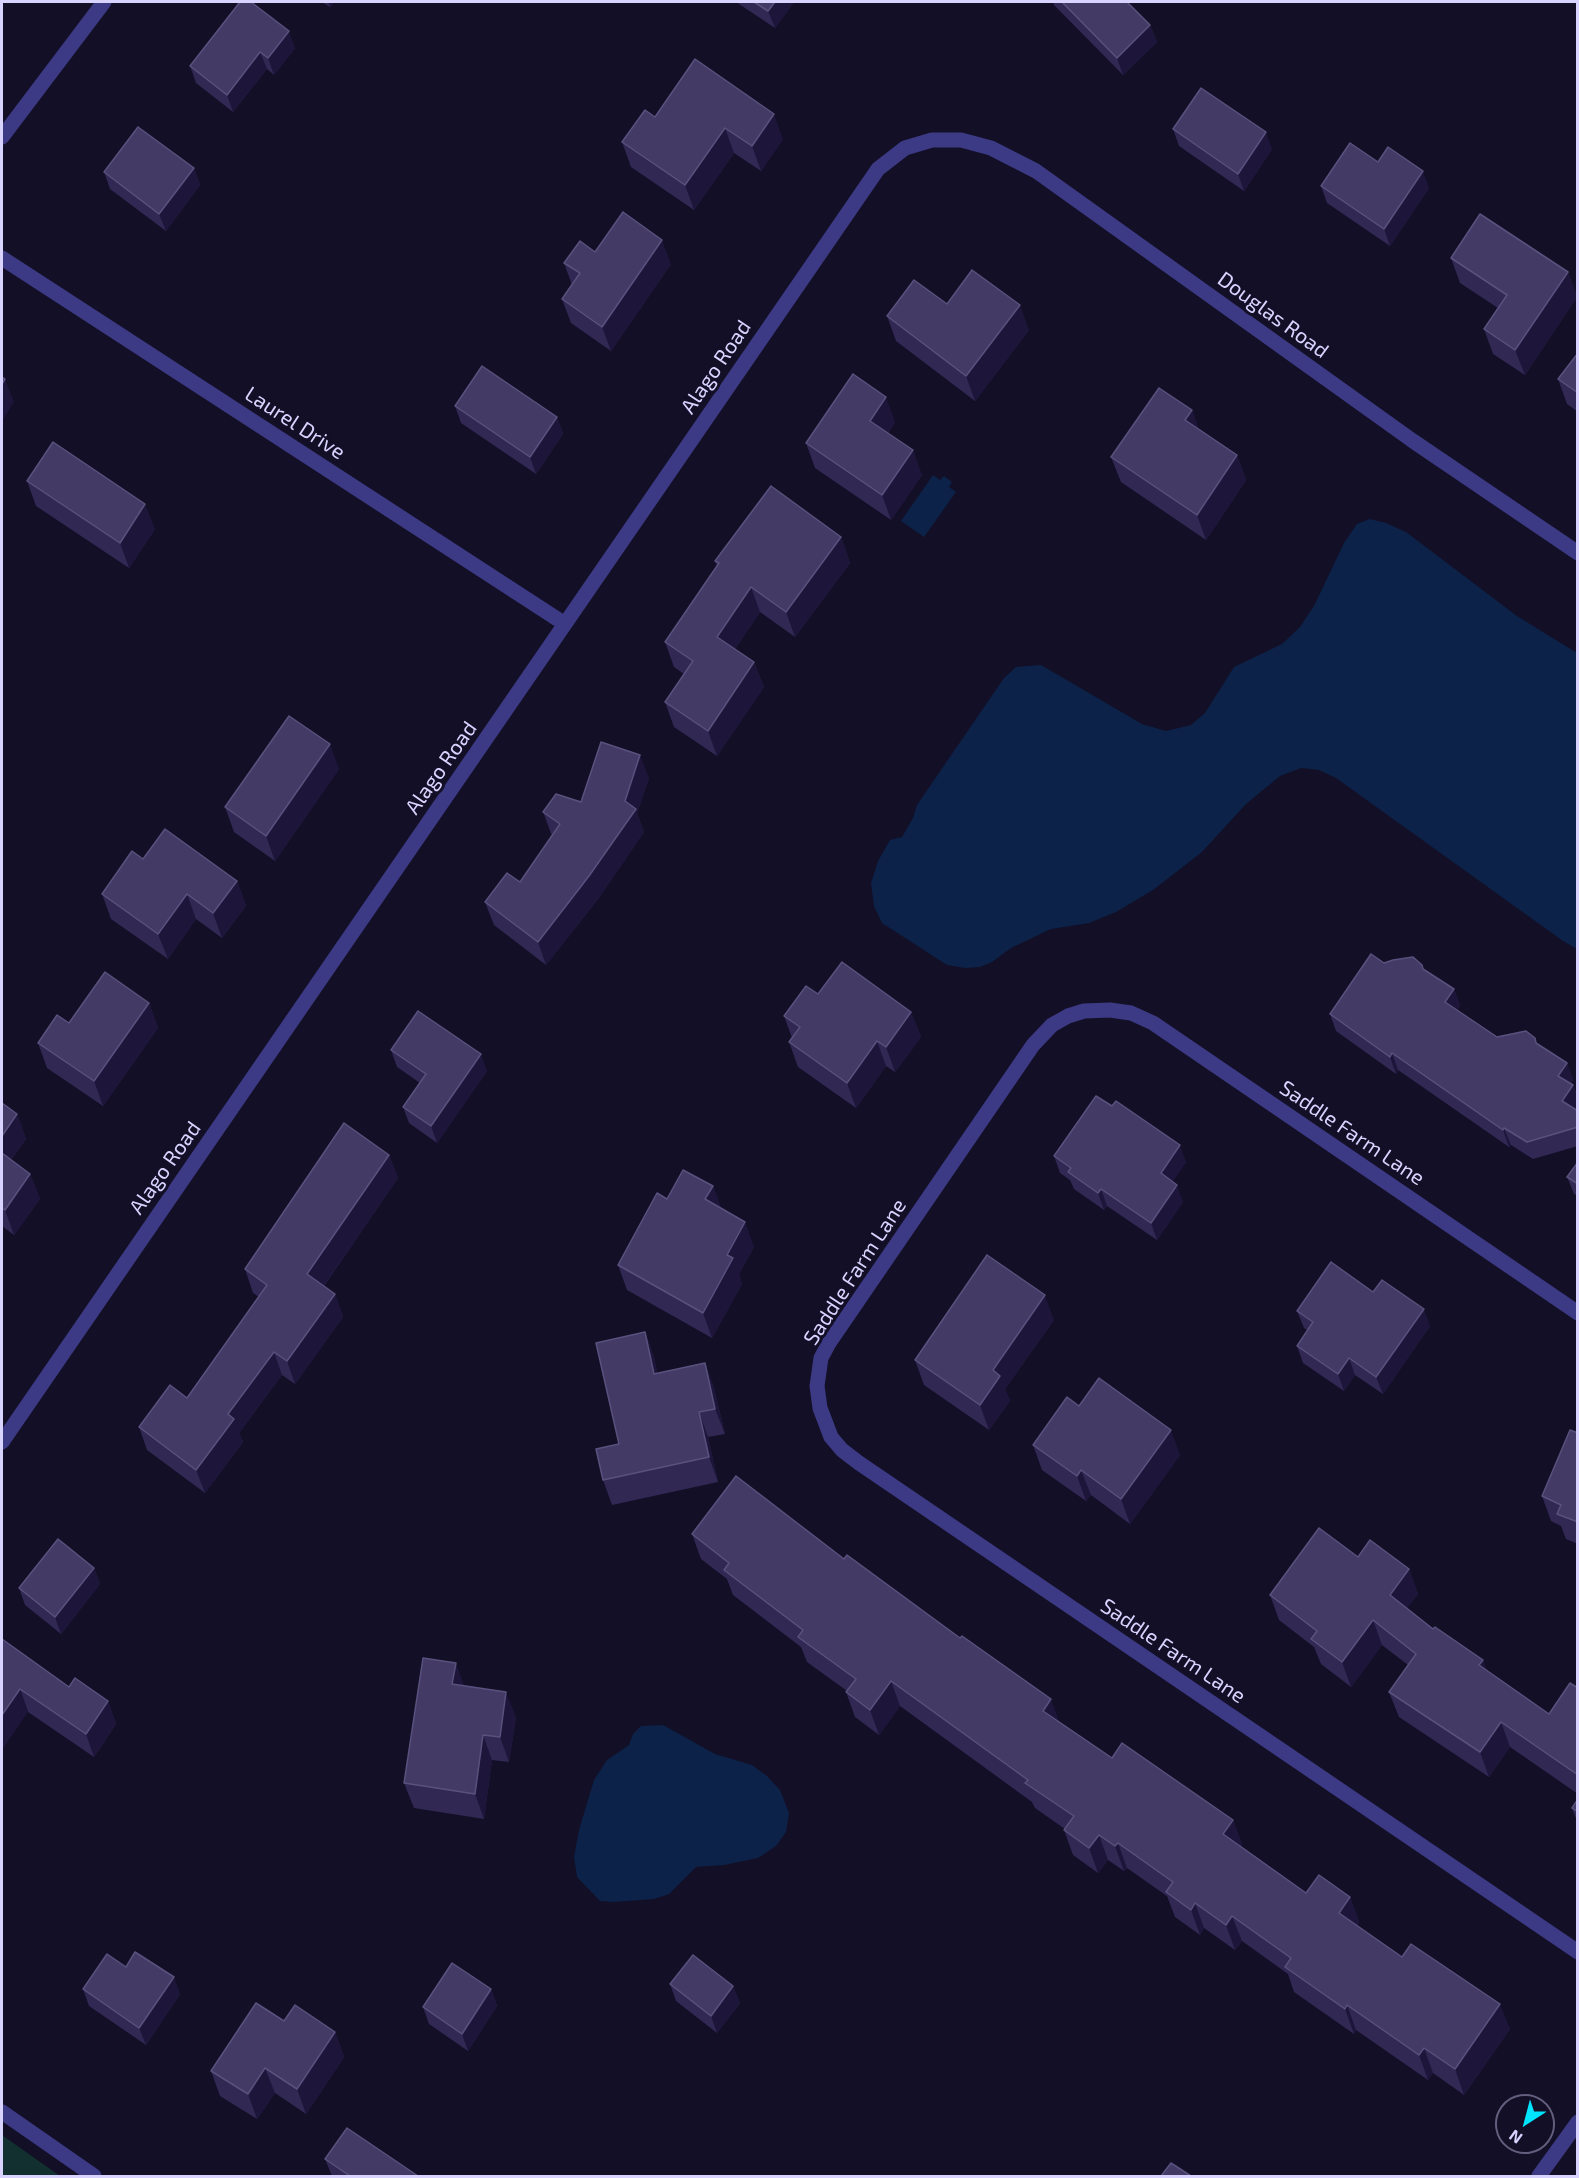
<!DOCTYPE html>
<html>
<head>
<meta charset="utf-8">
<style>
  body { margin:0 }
  #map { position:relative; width:1579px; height:2178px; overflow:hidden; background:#130f26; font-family:"Exo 2",sans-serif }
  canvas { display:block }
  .frame { position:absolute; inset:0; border:3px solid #d9d4ff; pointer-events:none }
  .north { position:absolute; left:1495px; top:2094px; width:60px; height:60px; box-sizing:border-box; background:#130f26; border:2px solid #625e7d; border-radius:50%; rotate:216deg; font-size:16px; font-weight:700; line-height:24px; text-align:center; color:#d9d4ff }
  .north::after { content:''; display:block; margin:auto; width:21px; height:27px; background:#00e5ff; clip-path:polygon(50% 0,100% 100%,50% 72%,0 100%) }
</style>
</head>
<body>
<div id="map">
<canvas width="1579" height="2178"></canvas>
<div class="frame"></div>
<div class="north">N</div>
</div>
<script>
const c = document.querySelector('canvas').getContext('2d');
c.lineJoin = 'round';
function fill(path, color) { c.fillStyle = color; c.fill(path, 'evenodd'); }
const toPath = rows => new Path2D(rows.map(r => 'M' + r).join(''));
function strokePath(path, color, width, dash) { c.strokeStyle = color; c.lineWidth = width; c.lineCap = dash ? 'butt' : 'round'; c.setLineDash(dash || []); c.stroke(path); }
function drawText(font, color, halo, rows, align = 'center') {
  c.font = font + ' "Exo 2",sans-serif'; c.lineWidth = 6; c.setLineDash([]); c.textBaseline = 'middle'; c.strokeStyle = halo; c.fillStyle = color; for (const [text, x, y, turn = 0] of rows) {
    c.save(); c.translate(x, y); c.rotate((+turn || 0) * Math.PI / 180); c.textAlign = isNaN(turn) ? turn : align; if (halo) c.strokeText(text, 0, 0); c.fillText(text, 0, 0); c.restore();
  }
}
fill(toPath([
  [2,2135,60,2176,2,2176]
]), '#12302f');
fill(toPath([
  [933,475,940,480,944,476,952,482,949,487,956,492,924,537,901,521],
  [1370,519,1386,523,1406,532,1517,616,1577,653,1577,949,1563,941,1336,778,1319,770,1301,768,1280,776,1246,804,1202,852,1153,890,1116,912,1089,923,1051,929,1011,948,992,962,980,967,965,968,947,965,882,923,874,906,871,883,878,861,890,840,902,837,913,818,917,805,1004,678,1016,667,1041,665,1142,724,1166,731,1191,725,1205,713,1234,667,1282,644,1300,627,1314,606,1344,543,1357,524],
  [663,1725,715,1754,752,1765,767,1776,780,1790,789,1813,786,1832,776,1846,758,1858,724,1865,696,1867,669,1894,654,1899,614,1902,600,1901,577,1877,574,1857,579,1830,594,1780,607,1760,629,1745,633,1734,641,1726]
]), '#0c2248');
strokePath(toPath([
  [2,137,104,2],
  [2,258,565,624],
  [1578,1313,1153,1023,1131,1013,1110,1010,1084,1011,1068,1016,1052,1025,1033,1045,829,1343,821,1358,817,1386,820,1408,831,1437,842,1450,859,1463,1578,1952],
  [2,1442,878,169,905,148,932,140,961,140,991,148,1036,171,1413,441,1578,553],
  [2,2112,94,2176],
  [1539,2176,1578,2122]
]), '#3d3a85', 15);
fill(toPath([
  [240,2,295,48,274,75,267,69,233,112,196,83,190,66],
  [322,2,334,2,330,7],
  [736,2,794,2,775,28],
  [1053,2,1127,2,1150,25,1157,42,1123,75,1054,5],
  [695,59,783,139,761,171,734,153,694,210,631,167,622,142,655,117],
  [1173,129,1272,149,1244,191,1179,146],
  [1378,162,1429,188,1390,246,1327,203,1321,186],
  [194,168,200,185,166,231,110,189,104,172],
  [595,252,671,264,611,351,571,323,562,299,572,285,564,263],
  [1451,258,1568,272,1577,297,1525,375,1493,354,1484,329,1498,308,1460,283],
  [887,316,1029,330,975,401,896,341],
  [1578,353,1578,412,1567,404,1558,379],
  [455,406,557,417,563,434,536,474,461,423],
  [1192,410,1198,428,1237,455,1246,480,1206,540,1121,482,1111,457],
  [895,422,888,433,922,475,891,520,815,468,806,443],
  [27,481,155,529,129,568,36,506],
  [841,537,850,563,795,637,760,612,735,649,754,662,764,687,717,756,674,727,665,702,684,674,674,667,665,642,717,566,715,561],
  [339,769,275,861,234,832,225,807],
  [649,778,637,813,644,832,598,899,546,965,494,925,485,902,520,882,552,836,543,812,581,802],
  [143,859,237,881,246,906,222,938,196,919,168,959,111,919,102,894],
  [1384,963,1424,970,1454,989,1460,1006,1457,1010,1497,1037,1537,1044,1567,1063,1573,1080,1571,1083,1573,1085,1578,1098,1578,1104,1574,1109,1578,1111,1578,1146,1533,1159,1511,1145,1509,1147,1398,1070,1396,1074,1336,1031,1330,1014],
  [818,994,911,1012,921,1037,895,1072,886,1066,856,1108,798,1067,789,1042,792,1038,784,1016],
  [149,1003,158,1028,103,1106,47,1068,38,1043,69,1023],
  [391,1050,487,1071,437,1143,409,1123,403,1107,420,1083,397,1067],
  [2,1103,17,1114,26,1139,11,1160,30,1174,40,1199,14,1235,2,1226],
  [389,1155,398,1178,324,1286,335,1294,343,1317,295,1384,282,1375,239,1433,243,1442,205,1493,147,1450,139,1427,187,1398,259,1297,253,1293,245,1269],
  [1054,1156,1186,1162,1172,1182,1183,1202,1157,1240,1107,1206,1104,1210,1074,1189,1070,1180,1060,1173],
  [1578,1162,1578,1196,1574,1194,1567,1177],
  [713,1186,721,1208,754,1247,739,1274,742,1284,712,1338,627,1290,618,1265,667,1199],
  [1373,1292,1430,1326,1383,1394,1355,1375,1344,1391,1303,1363,1297,1346,1307,1330,1304,1328,1297,1311],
  [1054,1320,1005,1389,1010,1401,989,1430,924,1385,915,1360],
  [645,1332,654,1357,657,1373,705,1363,714,1388,725,1434,708,1437,718,1482,612,1505,603,1480,619,1444],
  [1079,1406,1180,1455,1130,1524,1091,1495,1086,1501,1042,1470,1033,1445],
  [1578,1433,1578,1544,1566,1539,1561,1526,1551,1521,1542,1496],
  [692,1534,1060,1722,1112,1758,1233,1820,1242,1845,1241,1846,1306,1893,1350,1897,1359,1922,1357,1926,1402,1957,1510,2029,1464,2095,1433,2073,1428,2080,1356,2030,1354,2034,1294,1992,1288,1974,1242,1941,1235,1950,1204,1928,1200,1935,1175,1917,1167,1896,1127,1868,1124,1871,1108,1860,1098,1873,1073,1855,1064,1830,1065,1829,1035,1808,1032,1802,900,1706,879,1735,855,1717,846,1692,847,1691,807,1662,801,1647,733,1595,727,1579,701,1559],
  [94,1568,100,1584,61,1634,25,1605,19,1588],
  [1409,1569,1418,1594,1407,1608,1433,1629,1483,1660,1486,1670,1549,1714,1578,1688,1578,1794,1510,1747,1489,1777,1399,1717,1389,1692,1408,1665,1382,1645,1351,1687,1321,1664,1314,1647,1279,1620,1270,1595],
  [2,1639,69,1687,108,1701,116,1724,94,1757,28,1712],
  [464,1685,516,1717,509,1762,492,1760,484,1819,414,1808,404,1783],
  [1578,1799,1578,1824,1572,1808],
  [126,1967,180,1994,146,2045,89,2006,83,1989],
  [670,1984,733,1986,740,2003,717,2033,676,2001],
  [491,1989,497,2006,468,2051,429,2024,423,2007],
  [284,2021,335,2032,344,2057,306,2114,275,2093,257,2119,220,2096,211,2071],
  [325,2159,418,2176,332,2176]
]), '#312854');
fill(toPath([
  [328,2,334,2,330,7],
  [775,2,794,2,775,28,768,11],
  [1150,25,1157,42,1123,75,1117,58],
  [289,31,295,48,274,75,268,58],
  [260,52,267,69,233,112,227,95],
  [774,114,783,139,761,171,752,146],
  [725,128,734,153,694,210,685,185],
  [1266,132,1272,149,1244,191,1238,174],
  [194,168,200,185,166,231,159,214],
  [1423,171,1429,188,1390,246,1384,229],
  [662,240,671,264,611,351,602,327],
  [1568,272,1577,297,1525,375,1515,350],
  [1020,305,1029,330,975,401,966,376],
  [5,379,14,402,2,421,2,384],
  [886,397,895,422,879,446,870,421],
  [1192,410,1201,435,1185,420],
  [557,417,563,434,536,474,530,457],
  [913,450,922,475,891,520,882,495],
  [1237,455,1246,480,1206,540,1197,515],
  [145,504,155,529,129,568,120,543],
  [841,537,850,563,795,637,786,612],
  [751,587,760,612,726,662,717,637],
  [754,662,764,687,717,756,708,731],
  [330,744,339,769,275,861,266,836],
  [640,755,649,778,637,813,644,832,598,899,546,965,538,942,625,801],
  [237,881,246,906,222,938,213,913],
  [187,894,196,919,168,959,158,934],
  [1454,989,1460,1006,1451,1019,1445,1002],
  [149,1003,158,1028,103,1106,94,1081],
  [911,1012,921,1037,895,1072,886,1047],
  [877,1041,886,1066,856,1108,847,1083],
  [1392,1053,1398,1070,1396,1074,1390,1057],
  [481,1054,487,1071,437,1143,431,1126],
  [1567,1063,1573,1080,1564,1093,1558,1076],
  [1573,1085,1578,1098,1578,1104,1569,1118,1562,1101],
  [17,1114,26,1139,2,1172,2,1136],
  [1504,1128,1511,1145,1509,1147,1503,1130],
  [1180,1145,1186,1162,1167,1190,1161,1173],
  [389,1155,398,1178,316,1297,307,1274],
  [30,1174,40,1199,14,1235,5,1210],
  [1177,1185,1183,1202,1157,1240,1151,1223],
  [713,1186,722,1211,705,1199],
  [1101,1189,1107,1206,1104,1210,1098,1193],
  [745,1222,754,1247,739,1274,742,1284,712,1338,703,1313,727,1255],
  [335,1294,343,1317,295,1384,287,1361],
  [1045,1295,1054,1320,1005,1389,1010,1401,989,1430,980,1405,993,1370],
  [1424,1309,1430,1326,1383,1394,1376,1377],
  [645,1332,654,1357,663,1399,654,1374],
  [274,1352,282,1375,239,1433,243,1442,205,1493,196,1470,228,1414],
  [1349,1358,1355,1375,1344,1391,1338,1374],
  [705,1363,714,1388,725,1434,715,1409],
  [699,1412,708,1437,718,1482,709,1457],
  [1171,1430,1180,1455,1130,1524,1121,1499],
  [1081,1470,1091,1495,1086,1501,1077,1476],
  [94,1568,100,1584,61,1634,55,1617],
  [1409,1569,1418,1594,1399,1620,1390,1595],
  [1373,1620,1382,1645,1351,1687,1342,1662],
  [1483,1660,1492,1685,1479,1665],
  [456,1663,465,1688,452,1684],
  [891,1681,900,1706,879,1735,870,1710],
  [20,1689,28,1712,2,1750,2,1715],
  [506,1692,516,1717,509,1762,500,1737],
  [1051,1699,1060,1724,1043,1711],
  [108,1701,116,1724,94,1757,86,1734],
  [1501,1722,1510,1747,1489,1777,1480,1752],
  [483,1735,492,1760,484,1819,475,1794],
  [1233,1820,1242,1845,1232,1859,1223,1834],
  [1099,1835,1108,1860,1098,1873,1089,1848],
  [1118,1843,1127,1868,1124,1871,1115,1846],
  [1350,1897,1359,1922,1348,1938,1339,1913],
  [1195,1903,1204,1928,1200,1935,1191,1910],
  [1232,1916,1242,1941,1235,1950,1226,1925],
  [174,1977,180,1994,146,2045,139,2028],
  [733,1986,740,2003,717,2033,711,2016],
  [491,1989,497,2006,468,2051,462,2034],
  [1500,2004,1510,2029,1464,2095,1455,2069],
  [1347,2005,1356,2030,1354,2034,1345,2009],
  [335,2032,344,2057,306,2114,297,2089],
  [1424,2048,1433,2073,1428,2080,1419,2055],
  [265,2068,275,2093,257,2119,248,2094]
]), '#1d163a');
const building = toPath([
  [240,2,251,2,289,31,268,58,260,52,227,95,190,66,240,2],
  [754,2,775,2,768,11,754,2],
  [1062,2,1127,2,1150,25,1117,58,1062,2],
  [695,59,774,114,752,146,725,128,685,185,622,142,645,110,655,117,695,59],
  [1201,88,1266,132,1238,174,1173,129,1201,88],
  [138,127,194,168,159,214,104,172,138,127],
  [1350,143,1378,162,1388,147,1423,171,1384,229,1321,186,1350,143],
  [623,212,662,240,602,327,562,299,580,273,564,263,580,241,595,252,623,212],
  [1480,214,1568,272,1515,350,1484,329,1507,295,1451,258,1480,214],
  [972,270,1020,305,966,376,887,316,914,280,947,304,972,270],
  [1578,353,1578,393,1558,379,1578,353],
  [482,366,557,417,530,457,455,406,482,366],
  [853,374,886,397,870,421,913,450,882,495,806,443,853,374],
  [2,377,5,379,2,384,2,377],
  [1159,388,1192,410,1185,420,1237,455,1197,515,1111,457,1159,388],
  [53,442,145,504,120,543,27,481,53,442],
  [771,486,841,537,786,612,751,587,717,637,754,662,708,731,665,702,693,661,665,642,719,563,715,561,771,486],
  [289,716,330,744,266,836,225,807,289,716],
  [601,742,640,755,625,801,636,809,589,876,538,942,485,902,507,873,520,882,560,824,543,812,556,794,581,802,601,742],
  [165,829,237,881,213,913,187,894,158,934,102,894,132,851,143,859,165,829],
  [1371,954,1384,963,1393,960,1413,957,1422,965,1423,969,1454,989,1445,1002,1497,1037,1526,1031,1535,1038,1536,1043,1567,1063,1558,1076,1573,1085,1562,1101,1578,1111,1578,1127,1527,1142,1504,1128,1503,1130,1392,1053,1390,1057,1330,1014,1371,954],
  [842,962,911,1012,886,1047,877,1041,847,1083,789,1042,800,1027,784,1016,806,986,818,994,842,962],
  [105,972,149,1003,94,1081,38,1043,57,1015,69,1023,105,972],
  [418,1011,481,1054,431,1126,403,1107,426,1074,391,1050,418,1011],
  [1096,1096,1112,1106,1116,1101,1180,1145,1161,1173,1177,1185,1151,1223,1101,1189,1098,1193,1068,1172,1071,1168,1054,1156,1096,1096],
  [2,1103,17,1114,2,1136,2,1103],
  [344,1123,389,1155,307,1274,335,1294,287,1361,274,1352,228,1414,234,1419,196,1470,139,1427,170,1385,187,1398,267,1285,245,1269,344,1123],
  [2,1153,30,1174,5,1210,2,1208,2,1153],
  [1578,1162,1578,1184,1567,1177,1578,1162],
  [683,1170,713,1186,705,1199,745,1222,727,1255,733,1258,703,1313,618,1265,657,1193,667,1199,683,1170],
  [987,1255,1045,1295,993,1370,1000,1376,980,1405,915,1360,987,1255],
  [1331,1262,1373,1292,1382,1280,1424,1309,1376,1377,1349,1358,1338,1374,1297,1346,1313,1322,1297,1311,1331,1262],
  [645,1332,654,1374,705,1363,715,1409,699,1412,709,1457,603,1480,596,1449,619,1444,596,1343,645,1332],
  [1099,1378,1171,1430,1121,1499,1081,1470,1077,1476,1033,1445,1067,1397,1079,1406,1099,1378],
  [1570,1430,1578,1433,1578,1522,1557,1514,1561,1505,1542,1496,1570,1430],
  [736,1476,844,1559,847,1555,960,1638,962,1636,1051,1699,1043,1711,1112,1758,1122,1743,1233,1820,1223,1834,1306,1893,1319,1875,1350,1897,1339,1913,1402,1957,1411,1944,1500,2004,1455,2069,1424,2048,1419,2055,1347,2005,1345,2009,1285,1967,1291,1958,1232,1916,1226,1925,1195,1903,1191,1910,1166,1892,1173,1882,1118,1843,1115,1846,1099,1835,1089,1848,1064,1830,1074,1816,1025,1783,1028,1780,891,1681,870,1710,846,1692,856,1679,798,1637,803,1630,724,1570,729,1563,692,1534,736,1476],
  [1319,1528,1358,1557,1370,1540,1409,1569,1390,1595,1433,1629,1435,1627,1483,1660,1479,1665,1549,1714,1570,1683,1578,1688,1578,1775,1501,1722,1480,1752,1389,1692,1416,1654,1373,1620,1342,1662,1311,1639,1317,1631,1270,1595,1319,1528],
  [58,1539,94,1568,55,1617,19,1588,58,1539],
  [2,1639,69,1687,75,1678,108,1701,86,1734,20,1689,2,1715,2,1639],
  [423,1658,456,1663,452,1684,506,1692,500,1737,483,1735,475,1794,404,1783,423,1658],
  [1578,1799,1578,1812,1572,1808,1578,1799],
  [135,1952,174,1977,139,2028,83,1989,107,1954,126,1967,135,1952],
  [693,1955,733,1986,711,2016,670,1984,693,1955],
  [452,1963,491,1989,462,2034,423,2007,452,1963],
  [256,2003,284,2021,295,2005,335,2032,297,2089,265,2068,248,2094,211,2071,256,2003],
  [347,2128,418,2176,350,2176,325,2159,347,2128],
  [1171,2163,1191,2176,1161,2176,1171,2163]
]);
fill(building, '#433a66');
strokePath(building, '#5a527e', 1.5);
drawText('21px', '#d9d4ff', '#130f26', [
  ["Douglas Road",1273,315,36],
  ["Alago Road",716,367,-56],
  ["Laurel Drive",295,423,33],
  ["Alago Road",441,768,-55],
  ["Saddle Farm Lane",1352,1133,34],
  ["Alago Road",165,1168,-55],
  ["Saddle Farm Lane",855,1272,-57],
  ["Saddle Farm Lane",1173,1651,34]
]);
</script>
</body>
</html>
